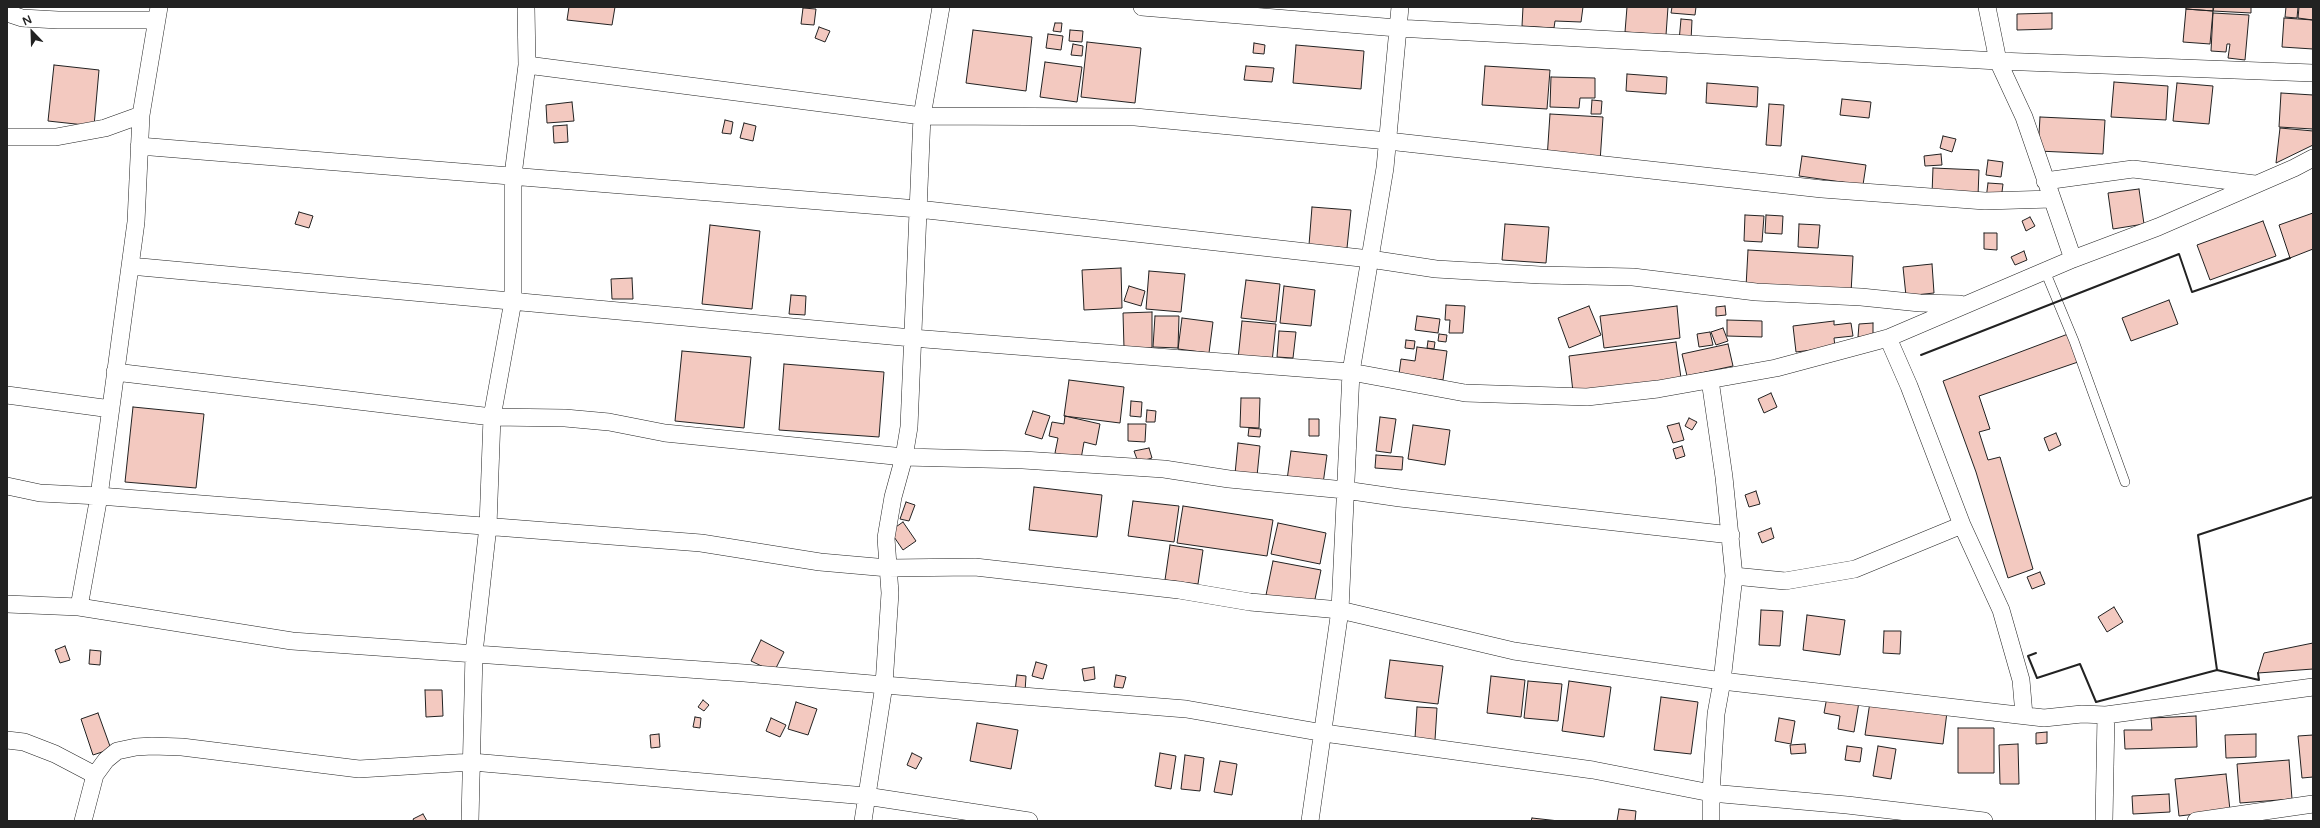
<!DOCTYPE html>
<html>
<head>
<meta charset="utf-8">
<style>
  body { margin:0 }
  #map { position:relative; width:2320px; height:828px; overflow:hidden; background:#fff; font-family:"Varela Round",sans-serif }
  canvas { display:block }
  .frame { position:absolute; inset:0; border:8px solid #222; pointer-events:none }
  .north { position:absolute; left:12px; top:12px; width:40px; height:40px; -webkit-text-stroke:3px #fff; paint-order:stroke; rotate:337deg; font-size:11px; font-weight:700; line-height:16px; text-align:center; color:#222 }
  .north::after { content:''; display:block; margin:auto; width:14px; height:18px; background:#222; clip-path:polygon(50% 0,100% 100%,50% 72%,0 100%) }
</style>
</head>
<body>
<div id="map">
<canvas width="2320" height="828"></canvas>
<div class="frame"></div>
<div class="north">N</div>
</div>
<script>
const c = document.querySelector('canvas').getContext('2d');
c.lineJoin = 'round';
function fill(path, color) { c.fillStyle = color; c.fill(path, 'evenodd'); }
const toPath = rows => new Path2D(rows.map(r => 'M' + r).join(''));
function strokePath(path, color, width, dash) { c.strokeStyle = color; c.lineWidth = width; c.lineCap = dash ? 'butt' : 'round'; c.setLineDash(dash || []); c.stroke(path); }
const building = toPath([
  [569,7,615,7,612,25,567,20,569,7],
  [1523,7,1583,7,1581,22,1555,21,1554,28,1522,26,1523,7],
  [1627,7,1668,7,1666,35,1625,32,1627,7],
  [1672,7,1696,7,1695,15,1671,13,1672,7],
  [2186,7,2213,7,2213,11,2186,9,2186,7],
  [2214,7,2251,7,2251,13,2213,11,2214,7],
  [2286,7,2298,7,2297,18,2285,17,2286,7],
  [2299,7,2313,7,2313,20,2298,18,2299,7],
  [803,8,816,9,814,25,801,24,803,8],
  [2186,9,2213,11,2210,44,2183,42,2186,9],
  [2052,13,2052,29,2017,30,2017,14,2052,13],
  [2213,13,2249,15,2245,60,2228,58,2230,44,2227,44,2226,52,2211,51,2213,13],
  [2284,18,2313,20,2313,49,2282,47,2284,18],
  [1681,19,1692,20,1691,41,1679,41,1681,19],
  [1055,23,1062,23,1061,32,1053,31,1055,23],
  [819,27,830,31,825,42,815,38,819,27],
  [973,30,1032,37,1026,91,966,83,973,30],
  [1070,30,1083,31,1082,42,1069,41,1070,30],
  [1048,34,1063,36,1061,50,1046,48,1048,34],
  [1087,42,1141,48,1135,103,1081,97,1087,42],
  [1254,43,1265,45,1264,54,1253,53,1254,43],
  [1073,44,1083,46,1082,56,1071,55,1073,44],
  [1296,45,1364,51,1361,89,1293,83,1296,45],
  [1045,62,1082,67,1077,102,1040,97,1045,62],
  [54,65,99,70,94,126,48,121,54,65],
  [1246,66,1274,68,1272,82,1244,80,1246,66],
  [1485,66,1550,70,1547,109,1482,105,1485,66],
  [1627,74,1667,77,1666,94,1626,91,1627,74],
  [1551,77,1595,78,1595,98,1580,98,1579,108,1550,107,1551,77],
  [2114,82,2168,86,2166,120,2111,117,2114,82],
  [1707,83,1758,87,1757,107,1706,103,1707,83],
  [2177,83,2213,86,2209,124,2173,121,2177,83],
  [2281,93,2313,95,2313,129,2279,127,2281,93],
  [1842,99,1871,102,1869,118,1840,115,1842,99],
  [1592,100,1602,101,1601,114,1591,114,1592,100],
  [572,102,574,121,547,123,546,105,572,102],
  [1769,104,1784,105,1781,146,1766,145,1769,104],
  [1550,114,1603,117,1600,162,1547,159,1550,114],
  [2040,117,2105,120,2103,154,2038,151,2040,117],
  [725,120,733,122,731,134,722,133,725,120],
  [744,123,756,126,753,141,740,138,744,123],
  [567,125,568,142,554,143,553,126,567,125],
  [2280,128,2313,131,2313,145,2276,163,2280,128],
  [1943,136,1956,139,1952,152,1940,148,1943,136],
  [1941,154,1942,165,1925,166,1924,156,1941,154],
  [1802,156,1866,165,1863,185,1799,176,1802,156],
  [1988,160,2003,162,2001,177,1986,175,1988,160],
  [1933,168,1979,170,1978,196,1932,194,1933,168],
  [1988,183,2003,184,2001,200,1986,199,1988,183],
  [2139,189,2144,224,2113,229,2108,193,2139,189],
  [1312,207,1351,210,1347,248,1309,245,1312,207],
  [299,212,313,216,309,228,295,224,299,212],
  [2313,213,2313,249,2290,258,2279,225,2313,213],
  [1745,215,1764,216,1762,242,1744,241,1745,215],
  [1766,215,1783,216,1782,234,1765,233,1766,215],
  [2030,217,2035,226,2026,231,2022,221,2030,217],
  [2263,221,2276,256,2210,280,2197,245,2263,221],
  [1505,224,1549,227,1546,263,1502,260,1505,224],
  [1799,224,1820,225,1818,248,1798,247,1799,224],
  [710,225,760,231,752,309,702,304,710,225],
  [1984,233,1997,233,1997,250,1984,249,1984,233],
  [1748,250,1853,256,1851,293,1746,287,1748,250],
  [2024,251,2027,260,2015,265,2011,257,2024,251],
  [1932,264,1934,293,1906,296,1903,267,1932,264],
  [1121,268,1122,308,1084,310,1082,270,1121,268],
  [1149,271,1185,274,1181,312,1146,309,1149,271],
  [632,278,633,299,612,299,611,279,632,278],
  [1246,280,1280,284,1276,322,1241,318,1246,280],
  [1129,286,1145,291,1141,306,1124,301,1129,286],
  [1284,286,1315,290,1311,326,1280,323,1284,286],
  [791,295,806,296,805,315,789,314,791,295],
  [2169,300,2178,324,2131,341,2122,318,2169,300],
  [1446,305,1465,306,1463,333,1449,333,1450,320,1445,320,1446,305],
  [1589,306,1601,335,1569,348,1558,318,1589,306],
  [1677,306,1680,338,1604,348,1600,316,1677,306],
  [1725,306,1726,315,1716,316,1716,307,1725,306],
  [1152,312,1152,348,1124,348,1123,313,1152,312],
  [1155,316,1179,316,1178,348,1153,347,1155,316],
  [1417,316,1440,319,1438,333,1415,330,1417,316],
  [1182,318,1213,322,1209,353,1178,349,1182,318],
  [1727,320,1762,321,1762,337,1727,336,1727,320],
  [1242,321,1276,324,1272,362,1238,359,1242,321],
  [1834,321,1834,325,1851,323,1853,336,1834,338,1835,347,1796,352,1793,326,1834,321],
  [1873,323,1873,337,1858,337,1859,324,1873,323],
  [1723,328,1728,341,1716,345,1711,332,1723,328],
  [1279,331,1296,332,1293,358,1277,357,1279,331],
  [1710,332,1713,345,1699,347,1697,334,1710,332],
  [1439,334,1447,335,1446,342,1438,341,1439,334],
  [2068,334,2078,362,1979,396,1990,429,1979,432,1988,460,2000,457,2033,569,2008,578,1976,472,1943,381,2068,334],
  [1406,340,1415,341,1414,349,1405,348,1406,340],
  [1428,341,1435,342,1434,349,1427,348,1428,341],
  [1676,342,1681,378,1573,392,1569,356,1676,342],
  [1728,344,1733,366,1687,376,1682,354,1728,344],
  [1417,347,1447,351,1443,380,1399,374,1401,359,1415,361,1417,347],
  [682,351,751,357,744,428,675,421,682,351],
  [784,364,884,372,879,437,779,430,784,364],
  [1069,380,1124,387,1120,423,1064,416,1069,380],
  [1771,393,1777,407,1764,413,1758,399,1771,393],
  [1241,398,1260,398,1259,428,1240,427,1241,398],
  [1131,401,1142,402,1141,417,1130,416,1131,401],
  [133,407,204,414,196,488,125,482,133,407],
  [1147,410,1156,411,1155,422,1146,422,1147,410],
  [1033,411,1050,416,1042,439,1025,434,1033,411],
  [1065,416,1100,424,1096,445,1084,442,1081,459,1055,453,1058,438,1049,436,1052,422,1064,424,1065,416],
  [1380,417,1396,419,1391,453,1376,451,1380,417],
  [1689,418,1697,422,1692,430,1685,426,1689,418],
  [1309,419,1319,419,1319,436,1309,436,1309,419],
  [1679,423,1684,440,1673,443,1667,426,1679,423],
  [1128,424,1146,424,1145,442,1128,441,1128,424],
  [1413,425,1450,430,1445,465,1408,459,1413,425],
  [1249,428,1261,429,1260,437,1248,436,1249,428],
  [2056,433,2061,445,2049,451,2044,438,2056,433],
  [1238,443,1260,446,1257,476,1235,474,1238,443],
  [1682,446,1685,456,1676,459,1673,449,1682,446],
  [1149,448,1152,458,1138,462,1134,451,1149,448],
  [1291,451,1327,455,1323,484,1287,480,1291,451],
  [1376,455,1403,457,1402,470,1375,468,1376,455],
  [1034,487,1102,495,1097,537,1029,530,1034,487],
  [1756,491,1760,504,1749,507,1745,495,1756,491],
  [1133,501,1179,506,1174,542,1128,536,1133,501],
  [906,502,915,505,909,521,900,519,906,502],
  [1183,506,1273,520,1267,556,1177,543,1183,506],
  [903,522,916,541,903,550,890,531,903,522],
  [1278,523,1326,533,1320,564,1271,554,1278,523],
  [1771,528,1774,538,1762,543,1758,533,1771,528],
  [1170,545,1203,550,1198,584,1165,580,1170,545],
  [1273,561,1321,570,1314,604,1266,595,1273,561],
  [2040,572,2045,584,2032,589,2027,577,2040,572],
  [2114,607,2123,622,2107,632,2098,617,2114,607],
  [1761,610,1783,611,1780,646,1759,645,1761,610],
  [1807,615,1845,620,1840,655,1803,650,1807,615],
  [1884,631,1901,631,1900,654,1883,653,1884,631],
  [761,640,784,652,774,672,751,661,761,640],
  [2313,643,2313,669,2258,673,2264,653,2313,643],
  [65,646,70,660,60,663,55,650,65,646],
  [90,650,101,651,100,665,89,664,90,650],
  [1390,660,1443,666,1438,704,1385,698,1390,660],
  [1036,662,1047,665,1043,679,1032,676,1036,662],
  [1094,667,1095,679,1084,681,1082,669,1094,667],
  [1017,675,1026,676,1025,692,1015,691,1017,675],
  [1116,675,1126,677,1123,688,1114,687,1116,675],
  [1491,676,1525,680,1521,717,1487,713,1491,676],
  [1528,681,1562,684,1558,721,1524,718,1528,681],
  [1569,681,1611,687,1604,737,1562,731,1569,681],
  [425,690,442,690,443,716,426,717,425,690],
  [1661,697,1698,702,1691,754,1654,750,1661,697],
  [1827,697,1859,702,1854,732,1838,729,1840,716,1824,713,1827,697],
  [703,700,709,705,704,711,698,707,703,700],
  [796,702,817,709,808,735,788,729,796,702],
  [1870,702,1947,712,1943,744,1865,735,1870,702],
  [1417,707,1437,708,1435,740,1415,738,1417,707],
  [98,713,111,749,93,755,81,719,98,713],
  [2196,716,2197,747,2125,749,2124,730,2152,730,2151,718,2196,716],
  [695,717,701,718,700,728,693,727,695,717],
  [771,718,786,725,780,737,766,731,771,718],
  [1779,718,1795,721,1791,744,1775,741,1779,718],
  [977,723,1018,730,1011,769,970,761,977,723],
  [1958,728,1994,728,1994,773,1958,773,1958,728],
  [2047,732,2047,743,2036,744,2036,733,2047,732],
  [659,734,660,747,651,748,650,735,659,734],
  [2256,734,2256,757,2226,758,2225,735,2256,734],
  [2313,735,2313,777,2302,778,2298,736,2313,735],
  [1805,744,1806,753,1791,754,1790,745,1805,744],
  [2018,744,2019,784,2000,784,1999,745,2018,744],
  [1847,746,1862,748,1860,762,1845,760,1847,746],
  [1878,746,1896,749,1891,779,1873,776,1878,746],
  [912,753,922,758,916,769,907,765,912,753],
  [1160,753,1176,756,1171,789,1155,786,1160,753],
  [1185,755,1204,758,1200,791,1181,789,1185,755],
  [2289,760,2292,799,2240,803,2237,764,2289,760],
  [1220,761,1237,764,1232,795,1214,792,1220,761],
  [2226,774,2230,810,2179,816,2175,779,2226,774],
  [2169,794,2170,812,2133,814,2132,796,2169,794],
  [1619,809,1636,811,1635,821,1617,821,1619,809],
  [423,814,427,821,414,821,413,819,423,814],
  [1532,818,1559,821,1531,821,1532,818]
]);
fill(building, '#f3c9c0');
strokePath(building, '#222', 1);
const lane = toPath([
  [2045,271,2074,341,2125,482]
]);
const street = toPath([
  [941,7,922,116,909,427,904,457,893,497,886,538,890,593,884,685,1186,709,1324,733,1593,770,1711,793,1711,821],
  [1142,7,1397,28,1998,61,2313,73],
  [1987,7,1998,61,2024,117,2073,259],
  [7,13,22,18,58,20,157,20],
  [527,65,922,116,1135,117,1388,141,1822,189,1985,201,2052,199],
  [7,137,56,137,105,128,141,115],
  [139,146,918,209,1370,259,1436,269,1540,275,1633,277,1756,292,1861,297,1920,303,1960,304],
  [2045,181,2133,169,2255,184],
  [130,266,912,338,1351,372,1465,393,1587,397,1658,389,1776,368,1888,338,2073,259,2158,227,2294,168,2313,158],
  [1888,338,1909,386,1962,525,2001,610,2021,680,2024,715],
  [115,372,492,417,565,418,609,422,665,433,904,457,1023,460,1164,469,1229,479,1345,490,1400,498,1731,535],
  [1710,380,1724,477,1734,576,1722,681,1716,714,1711,793,1847,805,1984,821],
  [7,395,111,409],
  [7,486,40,493,99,496,136,222,141,115,159,7],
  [1734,576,1785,581,1855,569,1962,525],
  [7,604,79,607,292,641,744,673,884,685,863,821],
  [79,607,99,496,701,543,820,562,888,568,975,567,1179,590,1250,602,1340,610,1514,651,1588,662,1722,681,2044,718,2082,714,2106,715,2313,687],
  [7,740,24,742,55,754,95,775],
  [83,821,95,775,106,760,117,751,136,747,152,746,182,747,359,769,472,762,866,796,1029,821],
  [470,821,474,653,488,526,492,417,513,301,513,175,527,65,526,7],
  [1310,821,1340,610,1351,372,1385,168,1400,7],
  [2104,821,2106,715],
  [2196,821,2313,804]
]);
strokePath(lane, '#222', 10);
strokePath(street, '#222', 18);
strokePath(lane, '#fff', 9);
strokePath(street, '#fff', 17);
strokePath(toPath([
  [1921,355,2179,254,2192,292,2290,258],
  [2036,653,2028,656,2037,678,2080,664,2096,702,2217,670],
  [2258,673,2259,680,2217,670,2198,535,2313,497]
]), '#222', 2);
</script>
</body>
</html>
